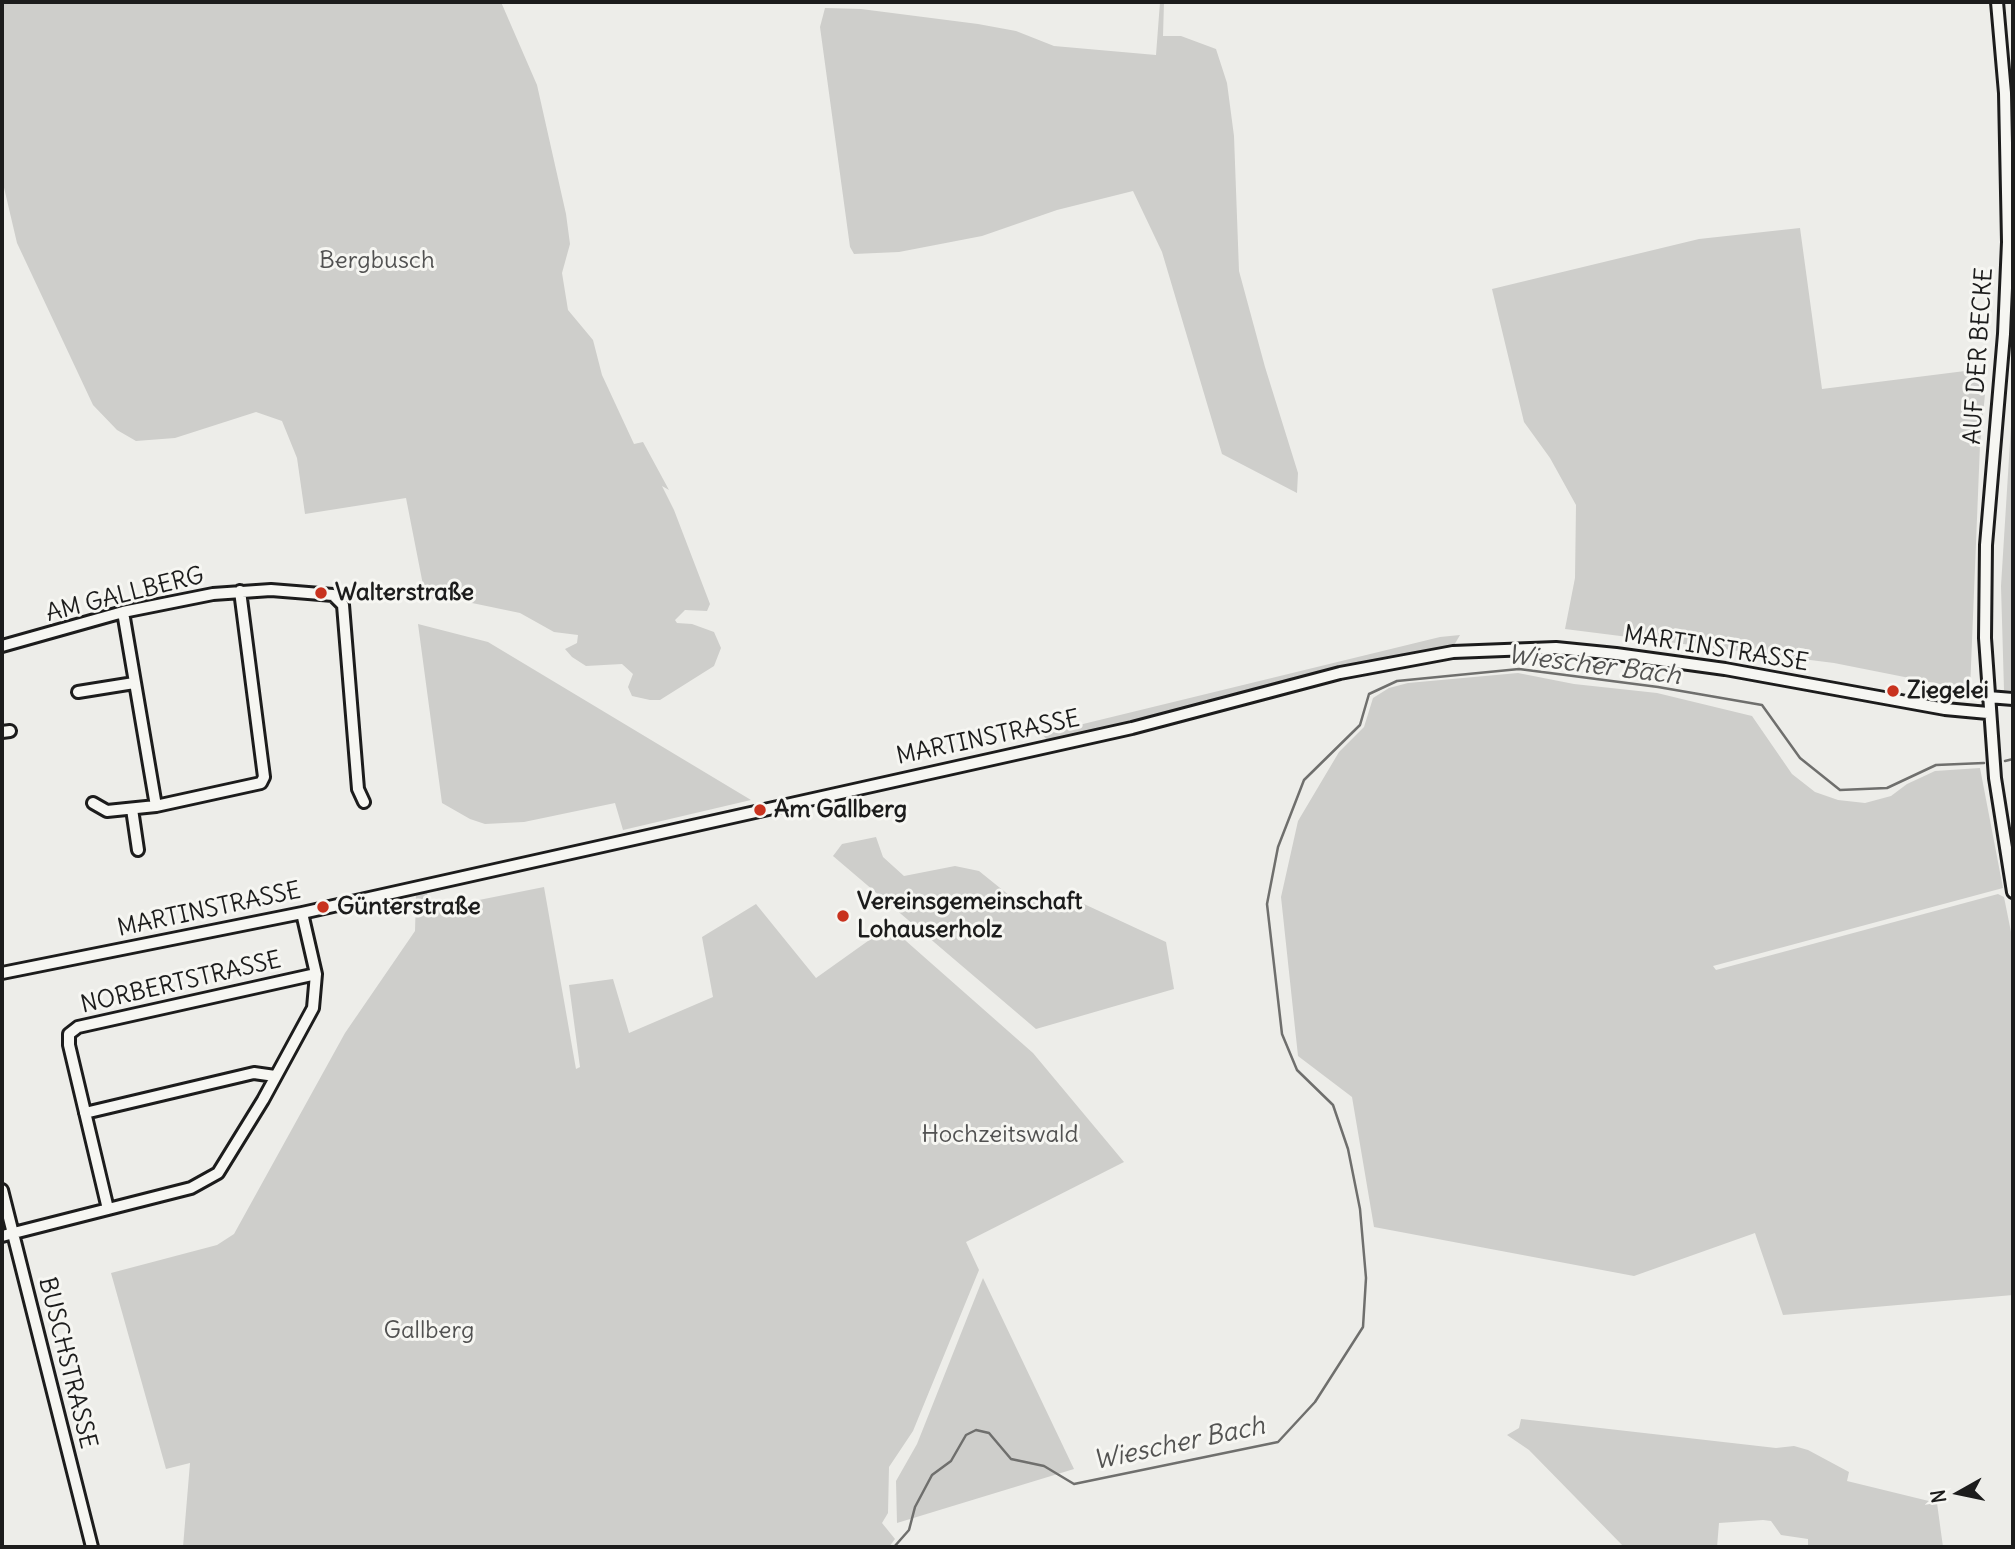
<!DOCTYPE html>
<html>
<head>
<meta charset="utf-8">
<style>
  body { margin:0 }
  #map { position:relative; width:2015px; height:1549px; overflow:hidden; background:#edede9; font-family:Delius,sans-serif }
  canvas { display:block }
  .frame { position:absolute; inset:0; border:4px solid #1c1c1c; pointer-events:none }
  .north { position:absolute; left:1924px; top:1458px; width:70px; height:70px; -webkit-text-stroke:5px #f6f6f2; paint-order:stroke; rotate:261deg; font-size:19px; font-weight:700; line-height:28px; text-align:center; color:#1c1c1c }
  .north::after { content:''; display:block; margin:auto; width:24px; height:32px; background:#1c1c1c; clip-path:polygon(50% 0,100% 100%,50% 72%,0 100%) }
</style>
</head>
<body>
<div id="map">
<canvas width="2015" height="1549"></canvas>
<div class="frame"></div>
<div class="north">N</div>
</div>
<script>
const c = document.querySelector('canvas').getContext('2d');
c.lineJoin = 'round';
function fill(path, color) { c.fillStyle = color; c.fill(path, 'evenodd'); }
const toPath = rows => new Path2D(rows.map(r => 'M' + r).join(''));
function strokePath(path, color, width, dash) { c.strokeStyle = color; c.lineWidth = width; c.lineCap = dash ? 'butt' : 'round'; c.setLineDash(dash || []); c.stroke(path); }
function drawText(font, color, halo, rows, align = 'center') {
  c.font = font + ' Delius,sans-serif'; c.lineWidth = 6; c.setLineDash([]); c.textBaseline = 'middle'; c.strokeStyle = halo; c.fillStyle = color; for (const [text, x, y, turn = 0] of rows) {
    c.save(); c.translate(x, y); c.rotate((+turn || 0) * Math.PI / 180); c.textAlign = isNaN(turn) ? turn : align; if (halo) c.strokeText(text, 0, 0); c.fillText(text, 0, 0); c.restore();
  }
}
fill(toPath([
  [2,2,501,2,537,85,566,214,570,244,562,273,568,310,593,340,602,375,634,444,643,442,669,490,662,486,674,510,710,604,707,611,685,610,675,620,677,623,692,624,714,632,721,648,714,666,660,700,650,700,632,696,628,687,633,674,622,664,586,666,572,657,565,649,577,643,578,635,554,632,520,613,448,598,432,599,424,590,406,498,305,514,297,458,282,421,256,412,175,438,136,441,117,430,93,405,17,243,2,179],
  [1160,2,1164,2,1163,36,1181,36,1216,49,1227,83,1234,136,1239,271,1265,367,1298,473,1297,493,1222,454,1162,252,1133,191,1057,210,982,236,899,252,854,254,850,247,820,27,825,8,861,9,978,24,1016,31,1054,46,1156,55],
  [1800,228,1822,389,1973,370,1986,384,1980,445,1970,690,1834,663,1565,629,1575,578,1576,505,1550,458,1524,422,1492,289,1699,239],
  [2013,394,2013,690,2004,690,2001,586],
  [418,624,488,642,751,800,623,830,615,803,524,822,485,824,470,819,442,803],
  [1460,635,1453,647,1353,665,1152,717,1047,740,1042,734,1440,637],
  [1518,673,1574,684,1657,693,1752,716,1792,774,1815,792,1838,800,1865,803,1891,796,1907,784,1935,771,1980,768,2003,888,1713,966,1716,970,1998,894,2004,897,2013,942,2013,1295,1783,1315,1755,1233,1634,1276,1374,1227,1352,1097,1298,1056,1281,897,1298,821,1339,752,1364,727,1373,698,1389,688,1408,683],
  [876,837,883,857,904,876,955,866,979,871,1010,896,1071,898,1166,942,1174,989,1036,1029,833,856,842,844],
  [544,887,576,1069,580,1067,569,985,613,979,629,1033,713,997,702,937,756,904,816,978,889,926,1033,1053,1124,1162,966,1242,979,1270,913,1431,889,1467,888,1513,882,1523,895,1539,889,1547,183,1547,190,1463,166,1469,111,1273,217,1245,234,1234,345,1033,415,931,416,894,427,892,429,910],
  [983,1278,1074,1469,897,1523,896,1481,917,1444],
  [1521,1419,1776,1448,1794,1446,1808,1450,1849,1472,1847,1481,1937,1503,1943,1547,1808,1547,1808,1539,1781,1535,1771,1521,1763,1520,1719,1523,1717,1547,1624,1547,1529,1450,1507,1435,1519,1428]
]), '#cececb');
strokePath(toPath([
  [2005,761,2013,759],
  [894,1547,909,1530,915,1507,932,1475,951,1461,966,1435,976,1430,989,1433,1011,1459,1044,1466,1074,1484,1278,1442,1315,1402,1363,1327,1366,1278,1360,1209,1348,1149,1333,1105,1297,1070,1282,1034,1267,904,1278,847,1304,780,1360,725,1369,694,1397,681,1519,669,1658,687,1762,705,1800,758,1840,790,1887,788,1936,765,1984,763]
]), '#6f6f6d', 2.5);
const minor = toPath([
  [1997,2,2005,93,2008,242,2004,334,1986,545,1985,638,1995,778,2013,892],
  [123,612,156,806,261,783,264,777,240,591],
  [2,646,123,612,213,594,271,590,333,595,343,605,358,789,364,802],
  [78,692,134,683],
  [1988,697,2013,699],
  [2,732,10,731],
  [93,803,107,811,156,806],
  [132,809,138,850],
  [2,973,302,913,1132,728,1340,673,1453,652,1556,648,1616,654,1725,669,1945,709,1988,713],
  [85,1113,254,1073,275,1076],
  [2,1190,92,1547],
  [108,1209,69,1045,69,1034,78,1027,316,974],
  [2,1236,191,1188,218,1173,263,1100,313,1008,316,974,302,913]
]);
strokePath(minor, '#1c1c1c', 16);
strokePath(minor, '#f6f6f2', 10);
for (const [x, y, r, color] of [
  [321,593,7,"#c8321e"],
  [1893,691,7,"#c8321e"],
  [760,810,7,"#c8321e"],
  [323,907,7,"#c8321e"],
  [843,916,7,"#c8321e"]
]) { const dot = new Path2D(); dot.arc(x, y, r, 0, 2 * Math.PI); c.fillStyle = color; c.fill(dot); strokePath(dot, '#f6f6f2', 2.5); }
drawText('24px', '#515151', '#f6f6f2', [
  ["Bergbusch",377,261],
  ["Hochzeitswald",1000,1135],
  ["Gallberg",429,1331]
]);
drawText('24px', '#1c1c1c', '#f6f6f2', [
  ["AUF DER BECKE",1979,356,-86],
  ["AM GALLBERG",125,595,-14],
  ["MARTINSTRASSE",1716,649,9],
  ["MARTINSTRASSE",988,738,-12],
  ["MARTINSTRASSE",209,910,-12],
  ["NORBERTSTRASSE",181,983,-13],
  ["BUSCHSTRASSE",67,1363,76]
]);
drawText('bold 24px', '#1c1c1c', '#f6f6f2', [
  ["Walterstraße",335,593],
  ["Ziegelei",1907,691],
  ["Am Gallberg",774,810],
  ["Vereinsgemeinschaft",857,902],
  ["Lohauserholz",857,930],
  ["Günterstraße",337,907]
], 'left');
drawText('italic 26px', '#535352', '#f6f6f2', [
  ["Wiescher Bach",1594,666,7],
  ["Wiescher Bach",1179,1444,-12]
]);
</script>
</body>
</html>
